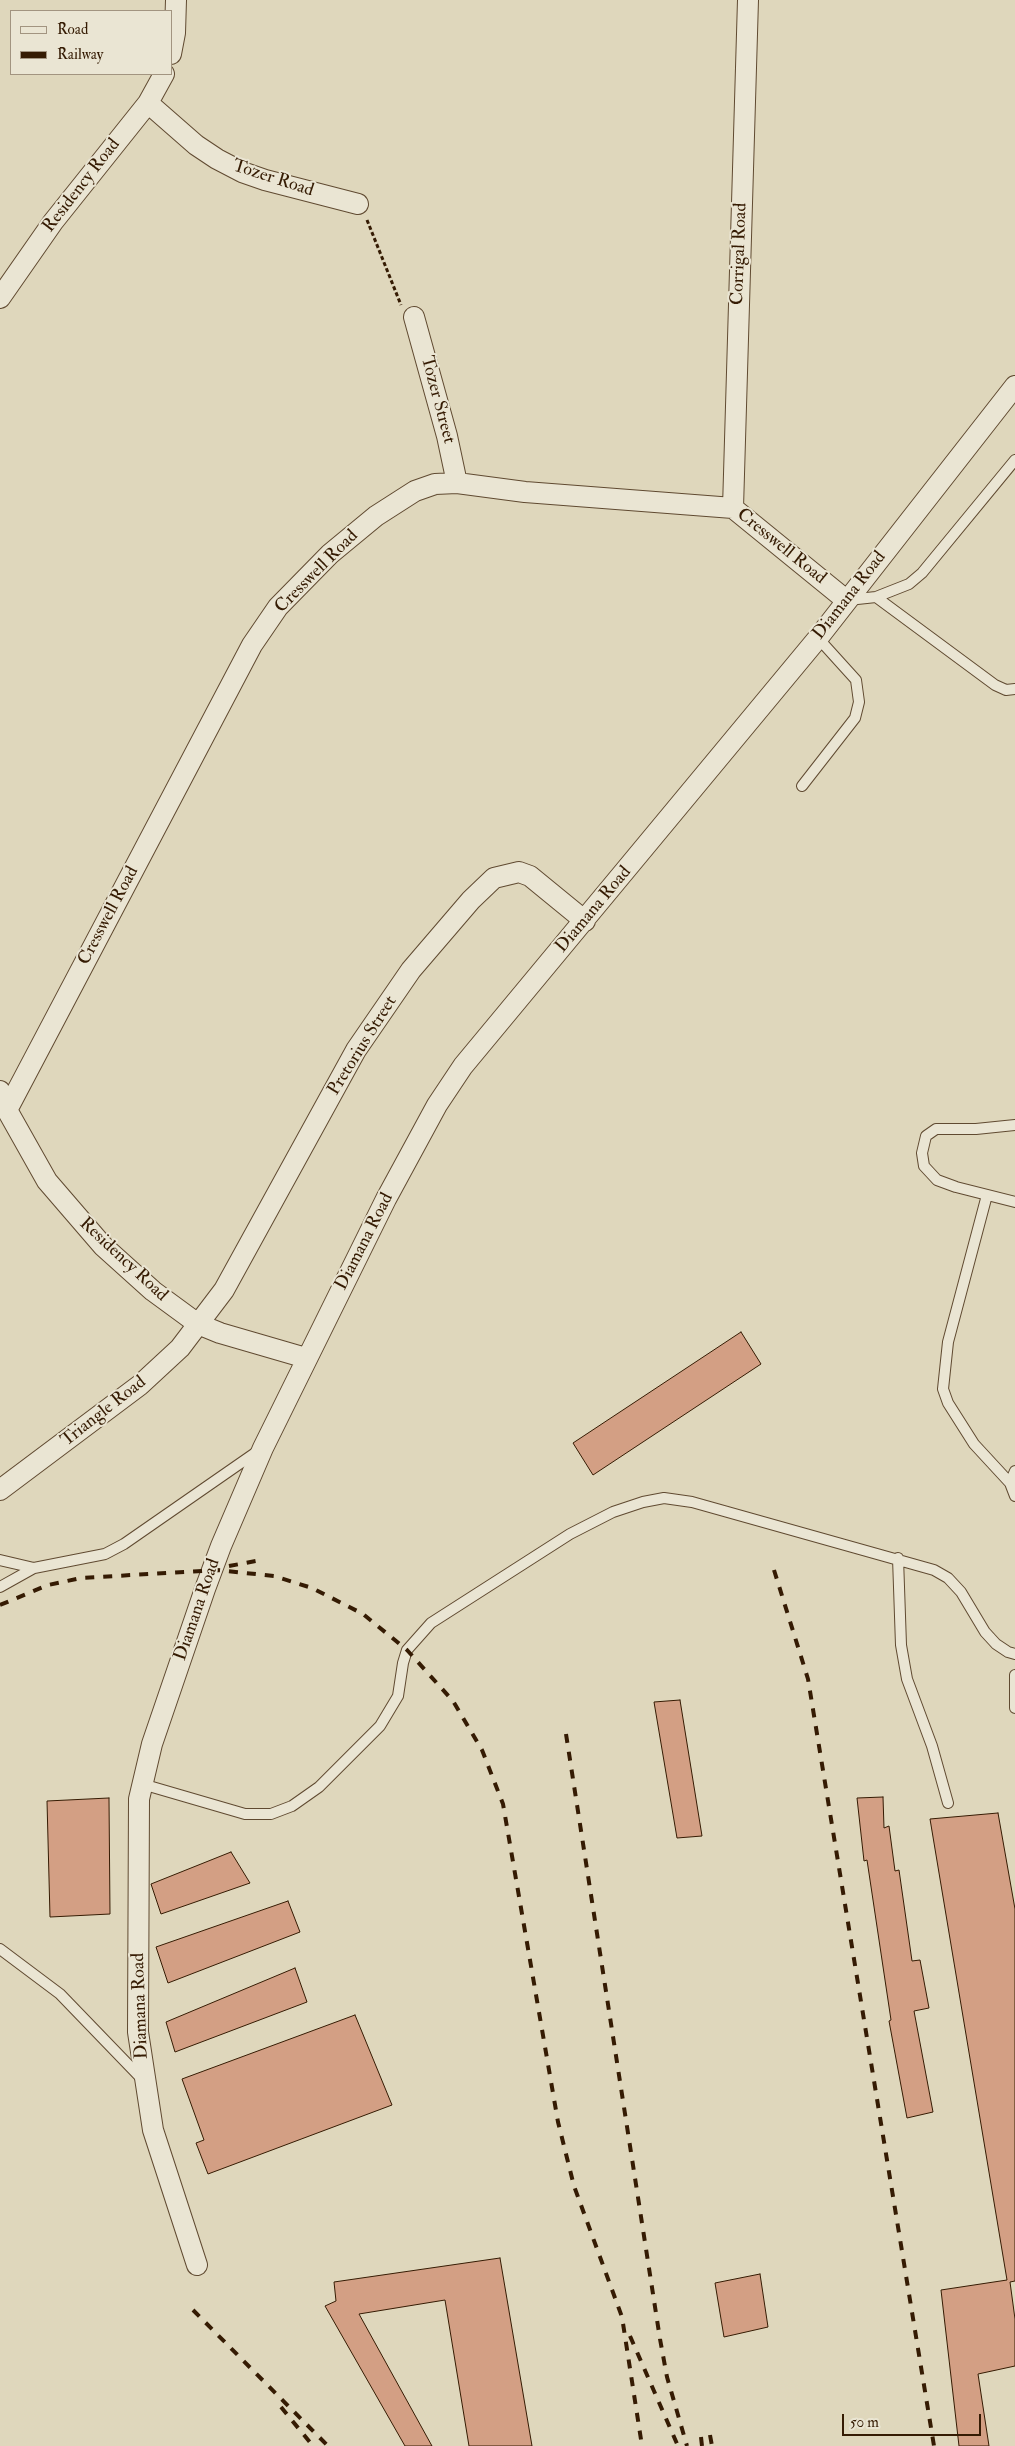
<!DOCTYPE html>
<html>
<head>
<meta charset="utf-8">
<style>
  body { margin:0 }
  #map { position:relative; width:1015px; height:2446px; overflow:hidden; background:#dfd7bc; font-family:"IM FELL Double Pica",serif }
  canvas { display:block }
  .legend { position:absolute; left:10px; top:10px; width:162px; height:65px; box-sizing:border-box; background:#eae5d3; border:1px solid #a29480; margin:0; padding:6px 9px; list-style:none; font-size:15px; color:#351b03 }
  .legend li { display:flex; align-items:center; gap:10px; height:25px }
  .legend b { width:25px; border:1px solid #a29480 }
  .scale { position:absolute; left:842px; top:2414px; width:139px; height:22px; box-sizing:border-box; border:2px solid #351b03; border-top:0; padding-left:6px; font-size:15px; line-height:18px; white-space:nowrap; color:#351b03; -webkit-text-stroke:4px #eae5d3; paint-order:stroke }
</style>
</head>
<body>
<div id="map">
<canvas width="1015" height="2446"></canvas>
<ul class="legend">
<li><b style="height:6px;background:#eae5d3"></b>Road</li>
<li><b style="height:6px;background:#351b03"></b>Railway</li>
</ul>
<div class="scale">50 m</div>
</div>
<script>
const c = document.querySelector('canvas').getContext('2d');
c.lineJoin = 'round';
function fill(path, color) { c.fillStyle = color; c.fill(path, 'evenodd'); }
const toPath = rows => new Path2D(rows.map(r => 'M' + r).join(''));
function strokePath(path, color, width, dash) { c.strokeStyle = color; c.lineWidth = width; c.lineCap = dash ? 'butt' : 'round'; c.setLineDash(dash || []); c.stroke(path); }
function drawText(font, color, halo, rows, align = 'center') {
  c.font = font + ' "IM FELL Double Pica",serif'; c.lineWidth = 4; c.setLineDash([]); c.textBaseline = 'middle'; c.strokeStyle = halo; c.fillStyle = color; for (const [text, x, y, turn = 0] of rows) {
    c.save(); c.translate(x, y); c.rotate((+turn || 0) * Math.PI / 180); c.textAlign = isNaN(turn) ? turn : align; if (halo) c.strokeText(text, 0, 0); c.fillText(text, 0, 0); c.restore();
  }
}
const building = toPath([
  [741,1332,761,1364,593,1475,573,1443,741,1332],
  [680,1700,702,1836,677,1838,654,1702,680,1700],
  [883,1797,884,1828,889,1826,895,1871,899,1870,912,1961,920,1960,929,2008,914,2011,933,2112,907,2118,889,2021,891,2020,867,1860,864,1861,857,1798,883,1797],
  [109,1798,110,1914,50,1917,47,1801,109,1798],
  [998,1813,1015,1909,1015,2281,1010,2282,1015,2319,1015,2366,978,2374,989,2446,959,2446,941,2290,1007,2280,930,1819,998,1813],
  [231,1852,250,1883,161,1914,151,1884,231,1852],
  [288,1901,300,1932,168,1983,156,1947,288,1901],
  [295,1968,307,2002,175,2052,166,2022,295,1968],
  [355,2015,392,2105,208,2174,196,2143,204,2140,182,2079,355,2015],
  [500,2258,532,2446,469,2446,445,2300,359,2314,432,2446,405,2446,325,2306,336,2301,334,2282,500,2258],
  [760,2274,768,2327,724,2337,715,2283,760,2274]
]);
fill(building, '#d39f84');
strokePath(building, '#351b03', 1);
const lane = toPath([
  [876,597,995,685,1006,690,1015,689],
  [848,600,876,597,909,584,922,573,1015,460],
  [802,786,855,718,859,702,856,680,818,638],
  [1015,1125,976,1129,936,1129,926,1136,922,1153,924,1166,937,1180,956,1187,1015,1202],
  [987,1195,948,1342,943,1389,948,1403,974,1444,1010,1483],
  [1015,1471,1010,1483,1015,1496],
  [898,1558,901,1645,907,1679,932,1746,948,1803],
  [0,1560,34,1568],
  [0,1587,34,1568,105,1554,124,1544,258,1451],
  [1015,1675,1015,1708],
  [142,1784,245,1814,271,1814,292,1806,319,1787,380,1726,398,1696,403,1663,407,1650,431,1623,570,1534,613,1512,643,1502,664,1498,692,1502,934,1570,948,1578,961,1592,985,1632,996,1644,1008,1652,1015,1654],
  [0,1949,60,1994,143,2080]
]);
const street = toPath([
  [171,54,175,33,176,0],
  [148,103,196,145,217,159,242,172,265,180,358,204],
  [0,298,53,222,148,103,164,74],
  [414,317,447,436,457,483],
  [733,508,748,0],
  [0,1091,7,1110,47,1181,103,1246,153,1291,198,1324,220,1333,306,1358],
  [7,1110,252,645,278,607,330,554,376,516,415,491,435,484,457,483,525,492,733,508,846,600],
  [0,1490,140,1385,180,1348,224,1290,356,1050,411,970,471,900,494,878,519,872,530,876,585,921],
  [197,2265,153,2130,138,2032,139,1799,152,1744,205,1589,221,1546,263,1448,386,1199,437,1105,463,1066,818,638,1015,386]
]);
strokePath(lane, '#604a31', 12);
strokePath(street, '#604a31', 22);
strokePath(toPath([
  [367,220,401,305]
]), '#351b03', 3, [4, 2.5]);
strokePath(lane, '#eae5d3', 10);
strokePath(street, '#eae5d3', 20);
strokePath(toPath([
  [229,1566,256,1561],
  [774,1570,808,1679,934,2446],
  [0,1605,48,1585,81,1578,217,1570,274,1576,312,1588,363,1614,407,1650,453,1701,482,1750,503,1804,558,2122,574,2186,622,2317,642,2446],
  [566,1734,660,2339,667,2377,687,2446],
  [193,2310,328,2446],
  [630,2336,678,2446],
  [281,2407,313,2446],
  [710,2435,712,2446],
  [701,2437,702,2446]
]), '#351b03', 4, [9, 9]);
drawText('18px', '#351b03', '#eae5d3', [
  ["Tozer Road",273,179,18],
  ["Residency Road",82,186,-52],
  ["Corrigal Road",740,254,-88],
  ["Tozer Street",437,400,75],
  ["Cresswell Road",781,547,39],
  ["Cresswell Road",317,572,-45],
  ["Diamana Road",850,596,-52],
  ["Diamana Road",594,910,-50],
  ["Cresswell Road",109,916,-62],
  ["Pretorius Street",363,1046,-58],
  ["Diamana Road",365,1242,-63],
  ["Residency Road",123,1260,43],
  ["Triangle Road",104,1412,-38],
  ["Diamana Road",198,1610,-71],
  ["Diamana Road",141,2006,-92]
]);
</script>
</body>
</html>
